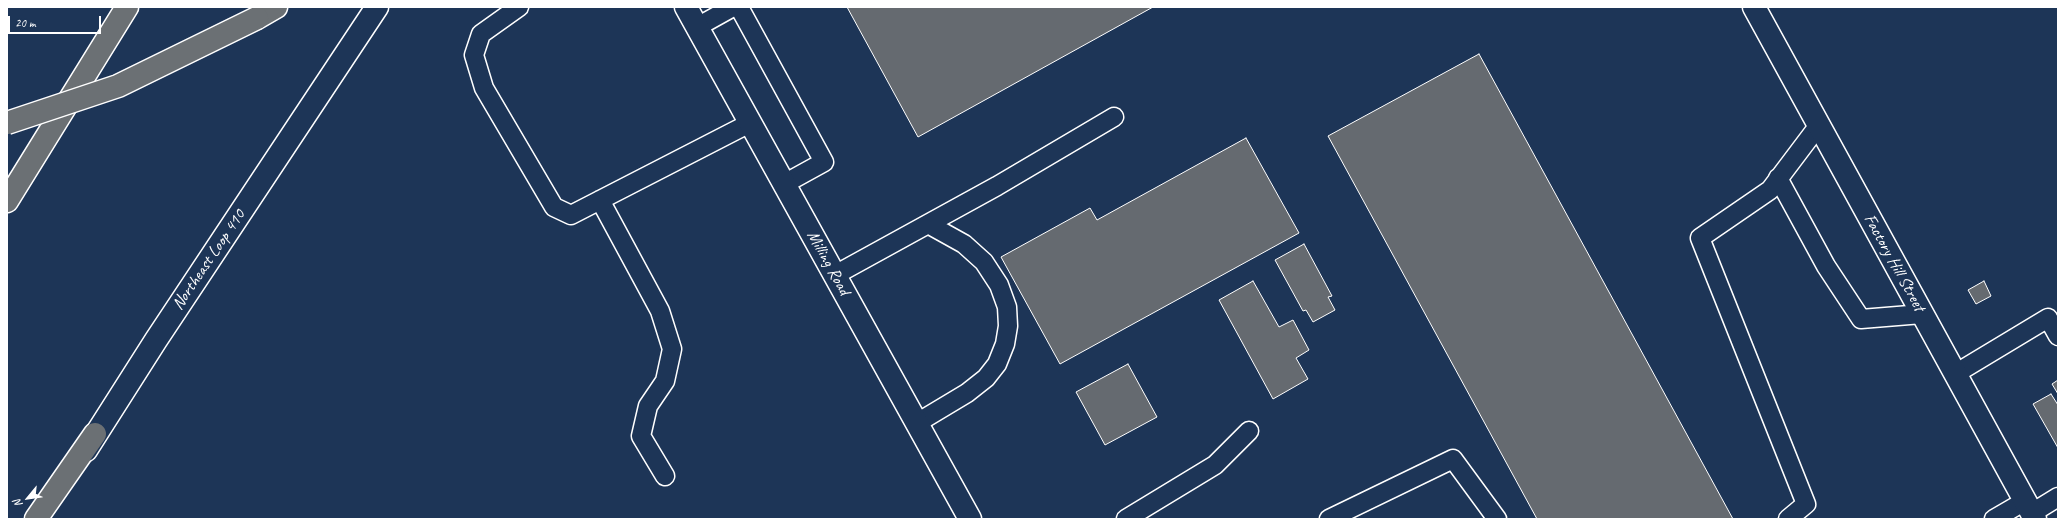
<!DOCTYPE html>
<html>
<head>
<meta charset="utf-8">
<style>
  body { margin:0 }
  #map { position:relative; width:2065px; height:526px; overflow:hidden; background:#1d3557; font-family:Caveat,sans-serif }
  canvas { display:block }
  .frame { position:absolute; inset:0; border:8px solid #fff; pointer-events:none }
  .north { position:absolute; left:8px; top:478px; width:40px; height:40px; -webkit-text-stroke:3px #1d3557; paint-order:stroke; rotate:241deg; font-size:11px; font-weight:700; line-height:16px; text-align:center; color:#fff }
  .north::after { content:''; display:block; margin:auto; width:14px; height:18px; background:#fff; clip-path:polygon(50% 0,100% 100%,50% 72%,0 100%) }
  .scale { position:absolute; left:8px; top:16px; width:93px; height:18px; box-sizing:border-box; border:2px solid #fff; border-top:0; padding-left:5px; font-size:12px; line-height:14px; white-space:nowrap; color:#fff; -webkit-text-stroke:3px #1d3557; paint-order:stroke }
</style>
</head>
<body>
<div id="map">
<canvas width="2065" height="526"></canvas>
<div class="frame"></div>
<div class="north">N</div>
<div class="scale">20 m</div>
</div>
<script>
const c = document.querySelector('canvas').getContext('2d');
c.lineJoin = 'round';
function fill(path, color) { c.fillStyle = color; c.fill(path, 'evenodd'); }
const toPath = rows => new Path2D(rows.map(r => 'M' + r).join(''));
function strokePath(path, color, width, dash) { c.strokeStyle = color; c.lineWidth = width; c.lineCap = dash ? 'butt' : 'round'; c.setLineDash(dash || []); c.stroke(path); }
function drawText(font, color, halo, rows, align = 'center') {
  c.font = font + ' Caveat,sans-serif'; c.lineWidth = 4; c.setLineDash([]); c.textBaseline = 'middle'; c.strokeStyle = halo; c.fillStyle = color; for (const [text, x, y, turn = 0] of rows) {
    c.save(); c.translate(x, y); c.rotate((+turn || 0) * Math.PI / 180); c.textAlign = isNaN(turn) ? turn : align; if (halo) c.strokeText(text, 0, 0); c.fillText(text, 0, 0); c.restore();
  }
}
const building = toPath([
  [847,7,1153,7,918,137,847,7],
  [1479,54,1733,519,1537,519,1328,136,1479,54],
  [1246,138,1299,233,1060,364,1001,257,1090,208,1097,220,1246,138],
  [1304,244,1332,296,1328,297,1335,310,1313,322,1306,310,1303,311,1275,260,1304,244],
  [1253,281,1279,327,1293,320,1309,350,1296,358,1308,379,1273,399,1219,300,1253,281],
  [1984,281,1991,296,1976,304,1968,290,1984,281],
  [1128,364,1157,417,1105,445,1076,392,1128,364],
  [2058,380,2058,394,2052,384,2058,380],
  [2051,394,2058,405,2058,448,2033,404,2051,394]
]);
fill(building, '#656a70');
strokePath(building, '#fff', 1);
const service = toPath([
  [519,7,481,34,474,55,484,88,554,207,571,215,750,123],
  [739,7,824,162,784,184],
  [697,27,733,7],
  [1778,178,1826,266,1861,319,1922,314],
  [600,200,660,311,672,349,665,381,648,406,641,436,665,476],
  [835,275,997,186,1114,117],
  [1955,374,2048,318,2058,336],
  [917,423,967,393,986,378,997,364,1005,344,1008,326,1007,307,999,285,984,262,964,244,928,224],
  [2032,513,2058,497],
  [1126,519,1215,465,1249,431],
  [1329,519,1453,459,1497,519],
  [1788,519,1806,504,1700,238,1770,190,1819,125],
  [1994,519,2025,501]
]);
const minor = toPath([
  [686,7,970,519],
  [1754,7,2035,519]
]);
const secondary = toPath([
  [86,450,156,340,377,7]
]);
const motorway = toPath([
  [257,18,276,7],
  [7,201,127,7],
  [36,519,95,434]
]);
strokePath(service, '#fff', 21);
strokePath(minor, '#fff', 25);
strokePath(secondary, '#fff', 25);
strokePath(motorway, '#fff', 25);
strokePath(service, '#1d3557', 18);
strokePath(minor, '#1d3557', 22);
strokePath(secondary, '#1d3557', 22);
strokePath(motorway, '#6b7074', 22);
const motorwayBridge = toPath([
  [7,123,118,86,257,18]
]);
strokePath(motorwayBridge, '#fff', 25, []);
strokePath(motorwayBridge, '#6b7074', 22);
drawText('17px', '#fff', '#1d3557', [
  ["Northeast Loop 410",209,260,-56],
  ["Milling Road",828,263,61],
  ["Factory Hill Street",1894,263,61]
]);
</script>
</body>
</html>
